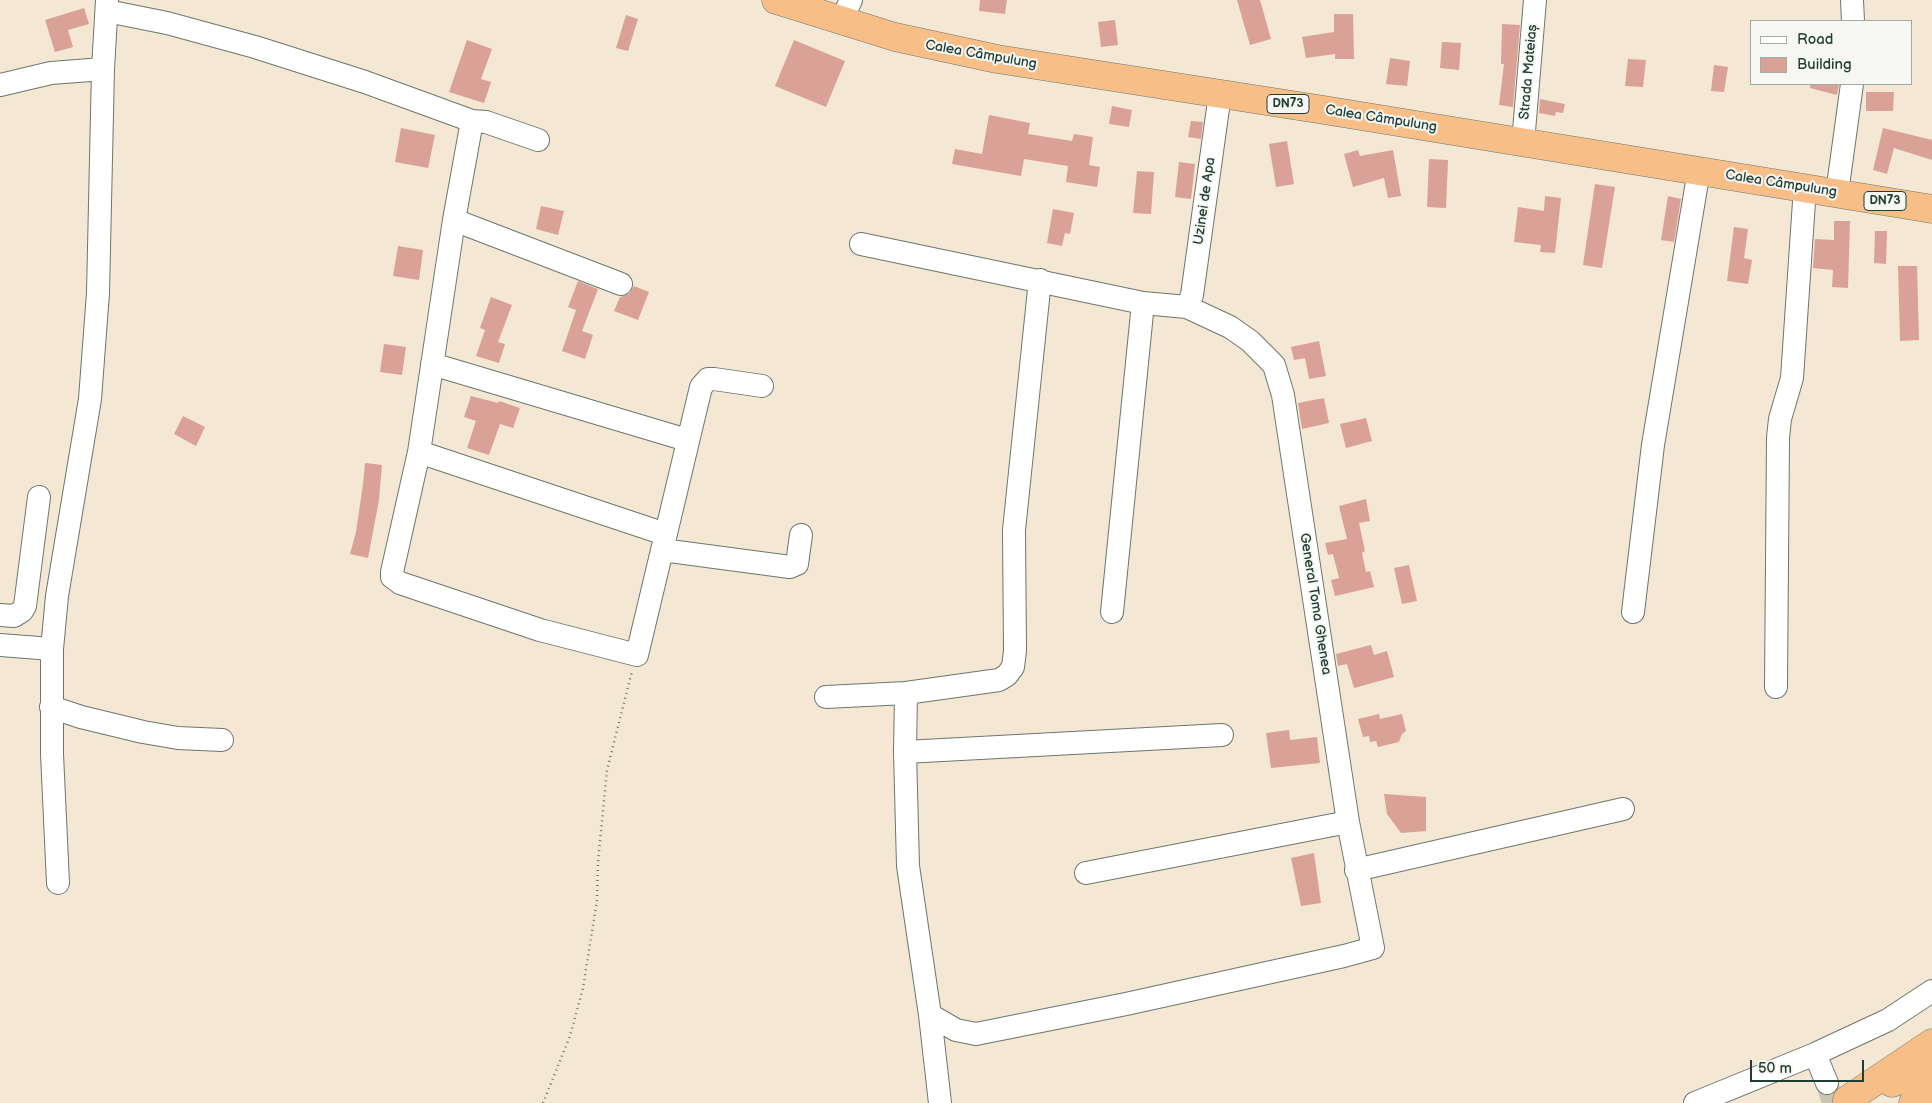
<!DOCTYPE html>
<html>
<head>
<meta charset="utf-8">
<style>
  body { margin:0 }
  #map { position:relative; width:1932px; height:1103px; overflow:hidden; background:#f4e7d4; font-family:"Balsamiq Sans",sans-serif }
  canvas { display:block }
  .legend { position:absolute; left:1750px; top:20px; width:162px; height:65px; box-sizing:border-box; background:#f6f6f2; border:1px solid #a0aca6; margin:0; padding:6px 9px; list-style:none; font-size:15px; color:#1f3d34 }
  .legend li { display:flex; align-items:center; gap:10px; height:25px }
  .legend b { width:25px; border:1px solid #a0aca6 }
  .scale { position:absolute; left:1750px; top:1060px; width:114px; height:22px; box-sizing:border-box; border:2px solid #1f3d34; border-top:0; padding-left:6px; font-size:15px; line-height:18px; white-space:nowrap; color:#1f3d34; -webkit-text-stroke:4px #f6f6f2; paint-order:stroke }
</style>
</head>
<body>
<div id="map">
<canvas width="1932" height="1103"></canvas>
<ul class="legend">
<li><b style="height:6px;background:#fff"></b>Road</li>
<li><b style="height:14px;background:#daa197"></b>Building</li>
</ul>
<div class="scale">50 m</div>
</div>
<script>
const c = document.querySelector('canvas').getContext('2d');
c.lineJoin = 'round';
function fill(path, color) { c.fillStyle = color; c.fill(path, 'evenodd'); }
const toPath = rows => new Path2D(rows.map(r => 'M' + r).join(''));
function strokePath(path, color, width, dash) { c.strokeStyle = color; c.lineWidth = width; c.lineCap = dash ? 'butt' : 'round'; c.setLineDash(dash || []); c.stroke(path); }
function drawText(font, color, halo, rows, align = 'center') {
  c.font = font + ' "Balsamiq Sans",sans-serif'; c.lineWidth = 4; c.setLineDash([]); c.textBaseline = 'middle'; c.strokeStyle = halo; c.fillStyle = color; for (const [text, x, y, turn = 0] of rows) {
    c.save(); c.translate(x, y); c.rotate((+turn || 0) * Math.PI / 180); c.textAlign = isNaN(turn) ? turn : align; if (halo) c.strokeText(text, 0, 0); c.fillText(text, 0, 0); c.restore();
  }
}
fill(toPath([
  [980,0,1007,0,1005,14,979,11],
  [1237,0,1260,0,1271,39,1250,45],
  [84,8,89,24,68,30,73,47,55,52,45,20],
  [1334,14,1353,14,1354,59,1335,59,1335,54,1306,58,1302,37,1334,32],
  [626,15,638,19,628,51,616,48],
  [1115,20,1118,45,1101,47,1098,22],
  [1502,24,1520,25,1513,107,1499,105,1504,64,1501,64],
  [467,40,492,49,481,79,491,82,484,103,449,92],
  [794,40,845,61,826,107,775,86],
  [1442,42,1461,43,1459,70,1440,68],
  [1390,58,1410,61,1407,86,1386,84],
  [1628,59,1646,60,1643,87,1625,86],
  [1714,65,1728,67,1724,92,1711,91],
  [1810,84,1839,84,1837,95,1810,88],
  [1866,92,1894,92,1893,111,1866,111],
  [1540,99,1565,104,1563,113,1556,112,1555,116,1539,113],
  [1112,106,1132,110,1129,127,1109,124],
  [989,115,1030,123,1028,134,1072,141,1074,134,1093,137,1089,165,1100,167,1097,187,1066,182,1068,166,1024,159,1021,176,952,164,955,149,982,154],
  [1191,121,1203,122,1201,139,1188,137],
  [401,128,435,135,428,168,395,162],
  [1883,128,1932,140,1932,160,1894,148,1887,174,1873,170],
  [1287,141,1294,184,1276,187,1269,144],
  [1358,150,1360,156,1393,150,1401,196,1388,198,1384,178,1353,187,1344,154],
  [1429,159,1448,160,1446,208,1427,207],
  [1179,162,1195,164,1191,199,1175,197],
  [1137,171,1154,172,1151,214,1133,213],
  [1595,184,1615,187,1602,268,1583,265],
  [1545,196,1561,198,1555,253,1540,252,1541,245,1514,242,1518,207,1544,211],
  [1668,196,1681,199,1674,242,1661,240],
  [541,206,564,211,558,235,536,229],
  [1053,209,1074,213,1070,234,1065,233,1062,246,1047,243],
  [1834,221,1850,221,1848,288,1832,287,1833,270,1813,268,1815,239,1834,240],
  [1734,227,1748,229,1744,258,1752,260,1748,284,1727,281],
  [1875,231,1887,231,1886,264,1874,263],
  [398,246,423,250,419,280,393,276],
  [1898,266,1917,266,1919,340,1900,341],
  [578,281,598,289,582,331,593,335,585,359,562,351,576,310,568,307],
  [634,286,649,292,638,320,614,311,620,297,629,294],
  [491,297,512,305,498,342,505,344,499,363,476,356,485,330,480,328],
  [1319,341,1326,376,1309,379,1305,358,1294,360,1291,347],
  [384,344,406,347,402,375,380,372],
  [471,396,498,403,499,401,520,408,513,428,500,424,489,455,467,448,476,421,464,417],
  [1324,398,1329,423,1302,429,1298,403],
  [183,416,205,427,196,446,174,434],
  [1366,418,1372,441,1346,448,1340,424],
  [365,463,382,465,379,500,368,558,350,554,356,532,363,484],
  [1366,499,1370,521,1359,523,1365,551,1362,553,1366,572,1370,571,1374,587,1335,596,1331,580,1339,578,1333,554,1328,555,1325,543,1347,539,1339,506],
  [1409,565,1417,601,1402,604,1394,568],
  [1371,645,1374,655,1387,651,1394,677,1354,688,1347,664,1338,666,1336,654],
  [1379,714,1380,719,1402,714,1406,731,1402,734,1399,742,1378,747,1376,741,1370,742,1369,736,1363,737,1358,719],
  [1289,730,1290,740,1317,737,1320,763,1271,768,1266,733],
  [1384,794,1426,797,1426,831,1401,833,1387,814],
  [1314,853,1321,903,1301,906,1291,858]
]), '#daa197');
strokePath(toPath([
  [1827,1083,1833,1103]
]), '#c9c5b4', 22, [22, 11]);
const minor = toPath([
  [1852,0,1853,21],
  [107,11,167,23,255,47,365,82,472,121,454,220,419,452,392,572,392,577,400,583,540,630,637,655,701,387,708,379,714,379,762,386],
  [841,21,851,0],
  [0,85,51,73,103,69],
  [472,121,486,122,538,140],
  [1523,143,1535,0],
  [1837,193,1852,84],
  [454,220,621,284],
  [861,244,1143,303,1187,307,1230,327,1250,341,1274,365,1283,395,1348,822,1373,948,1344,956,1126,1004,976,1034,956,1030,930,1015],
  [1187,307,1192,295,1220,94],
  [432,364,687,440],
  [419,452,665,534],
  [662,550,790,567,797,564,801,535],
  [1112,612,1143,303],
  [1633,612,1653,445,1699,170],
  [0,615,14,616,22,611,25,606,39,497],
  [0,645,52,649],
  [1776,687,1778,438,1780,419,1792,378,1805,187],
  [826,697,906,693],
  [51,707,81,717,143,732,178,738,222,740],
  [905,752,1222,735],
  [1356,870,1623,809],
  [1086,873,1348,822],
  [58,883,52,754,52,649,57,596,90,399,98,293,103,69,107,0],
  [1815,1054,1827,1083],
  [940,1103,930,1015,908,866,905,752,906,693,999,680,1007,675,1013,667,1015,651,1014,530,1040,280],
  [1695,1103,1815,1054,1888,1020,1932,991]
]);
const highway = toPath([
  [776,0,895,37,997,59,1324,110,1932,209],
  [1892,1083,1932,1067],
  [1847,1100,1932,1043],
  [1913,1103,1932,1096]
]);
strokePath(minor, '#6a786c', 24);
strokePath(highway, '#6a786c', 29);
strokePath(toPath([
  [543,1103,570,1036,583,988,597,900,598,862,607,770,632,671]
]), '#6a786c', 2.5, [1, 4]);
strokePath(minor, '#fff', 22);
strokePath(highway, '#f7be87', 28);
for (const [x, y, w] of [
  [1288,104,42],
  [1885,201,42]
]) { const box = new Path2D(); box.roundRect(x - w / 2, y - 9.5, w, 19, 4); c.fillStyle = '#f6f6f2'; c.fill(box); strokePath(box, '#1f3d34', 1); }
drawText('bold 12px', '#1f3d34', null, [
  ["DN73",1288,104],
  ["DN73",1885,201]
]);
drawText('14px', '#1f3d34', '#f6f6f2', [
  ["Calea Câmpulung",981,55,10],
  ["Strada Mateiaș",1529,72,-85],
  ["Calea Câmpulung",1381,119,9],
  ["Calea Câmpulung",1781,184,9],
  ["Uzinei de Apa",1205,201,-82],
  ["General Toma Ghenea",1315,604,81]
]);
</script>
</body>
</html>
